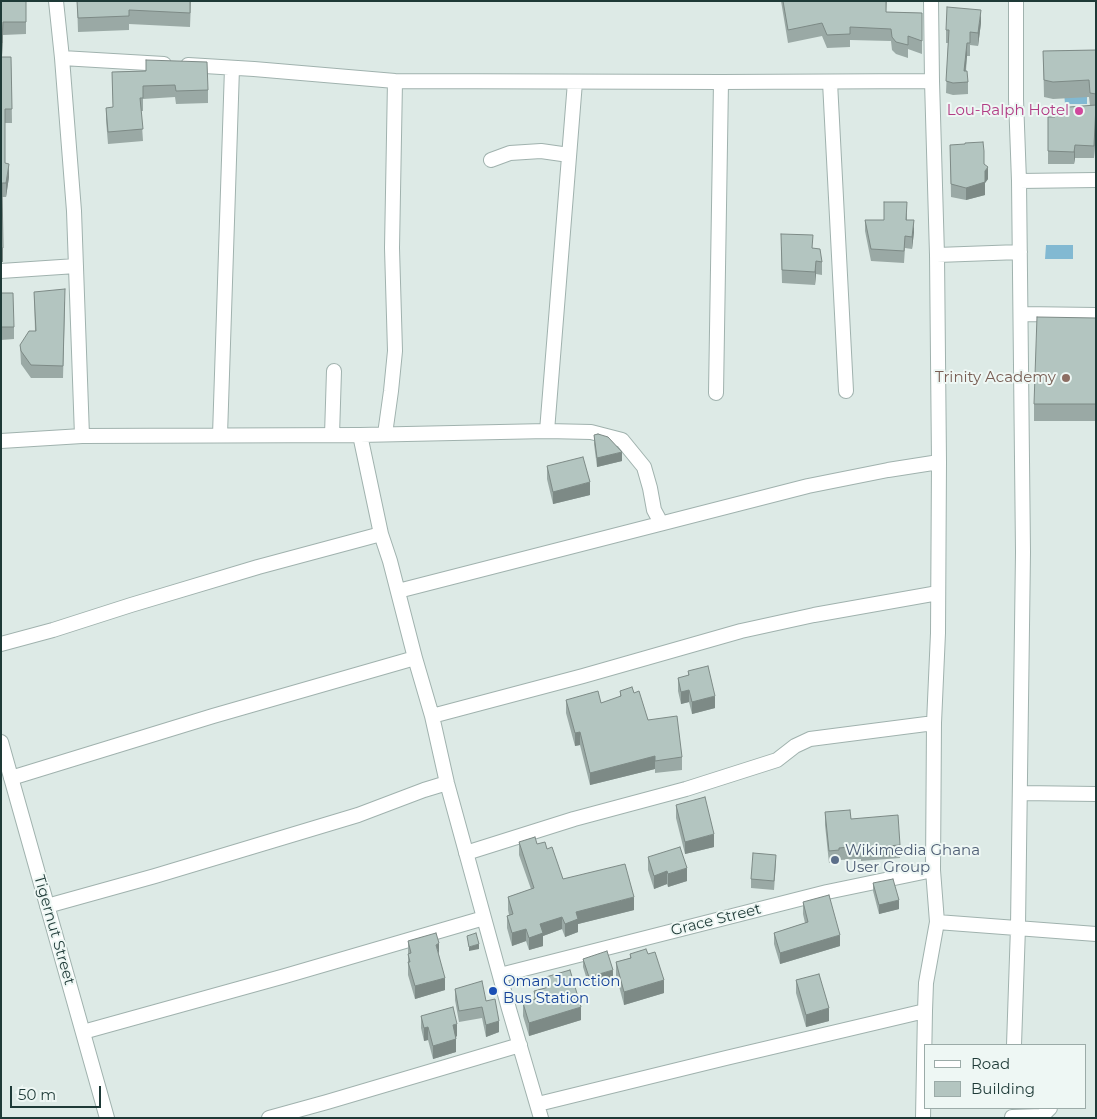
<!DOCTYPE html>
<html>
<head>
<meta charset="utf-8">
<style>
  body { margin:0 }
  #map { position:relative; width:1097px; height:1119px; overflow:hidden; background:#ddeae6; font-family:Montserrat,sans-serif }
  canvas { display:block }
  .frame { position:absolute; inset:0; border:2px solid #1e3a37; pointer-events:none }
  .legend { position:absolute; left:924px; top:1044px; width:162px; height:65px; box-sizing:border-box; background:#eef7f4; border:1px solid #9baba8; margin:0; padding:6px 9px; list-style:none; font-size:15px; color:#1e3a37 }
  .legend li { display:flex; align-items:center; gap:10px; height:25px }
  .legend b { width:25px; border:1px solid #9baba8 }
  .scale { position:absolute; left:10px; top:1086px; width:91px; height:22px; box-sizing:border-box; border:2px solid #1e3a37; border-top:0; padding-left:6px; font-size:15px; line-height:18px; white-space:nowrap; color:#1e3a37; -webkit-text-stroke:4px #eef7f4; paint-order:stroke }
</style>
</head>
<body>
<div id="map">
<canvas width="1097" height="1119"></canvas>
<div class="frame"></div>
<ul class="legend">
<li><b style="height:6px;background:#fff"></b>Road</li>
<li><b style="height:14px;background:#b3c5c0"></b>Building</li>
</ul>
<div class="scale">50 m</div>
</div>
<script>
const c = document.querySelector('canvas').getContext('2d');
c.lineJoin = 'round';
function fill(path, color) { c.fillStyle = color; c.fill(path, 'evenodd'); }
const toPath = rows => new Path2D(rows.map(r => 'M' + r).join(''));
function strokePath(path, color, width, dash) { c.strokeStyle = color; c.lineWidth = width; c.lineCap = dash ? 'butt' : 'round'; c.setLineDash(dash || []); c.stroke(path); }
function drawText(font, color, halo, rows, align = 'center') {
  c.font = font + ' Montserrat,sans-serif'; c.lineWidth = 4; c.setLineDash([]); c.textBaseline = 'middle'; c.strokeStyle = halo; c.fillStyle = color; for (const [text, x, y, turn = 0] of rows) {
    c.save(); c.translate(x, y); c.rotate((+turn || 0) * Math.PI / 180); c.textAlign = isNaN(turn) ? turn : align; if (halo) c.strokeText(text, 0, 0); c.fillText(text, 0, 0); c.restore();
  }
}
fill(toPath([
  [1087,91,1087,104,1065,104,1064,92],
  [1046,245,1073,245,1073,259,1045,259]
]), '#82b9d2');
const minor = toPath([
  [56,1,62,58,74,211,82,436],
  [62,58,164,64],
  [188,65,254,69,395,81,721,82,932,81],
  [830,82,846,391],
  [491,160,510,153,541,151,569,155],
  [1019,181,1096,180],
  [937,255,1020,252],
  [1,271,76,266],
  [1021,314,1096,315],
  [716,393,721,82],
  [547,431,575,82],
  [385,434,391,391,395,351,392,248,395,81],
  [220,435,232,68],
  [332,435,334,371],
  [360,435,381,534,390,561,415,658,432,716,447,783,509,1009,541,1118],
  [1,441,82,436,360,435,547,431,591,432,622,440,644,467,650,488,654,510,661,523],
  [398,591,808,486,888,470,939,462],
  [1,644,53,630,131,605,258,567,381,534],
  [432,716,583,676,741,631,814,615,938,593],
  [1,742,107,1118],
  [11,778,213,716,415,658],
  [1021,793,1096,794],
  [466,853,574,819,686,789,777,760,795,746,810,739,934,723],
  [47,906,155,876,358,815,424,790,447,783],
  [937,922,1096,934],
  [500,975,827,892,933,870],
  [83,1032,285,976,484,918],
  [1014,1045,1018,927,1023,552,1019,181,1016,99,1016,1],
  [538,1104,726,1058,925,1011],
  [1012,1117,1042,1116,1050,1108],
  [269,1118,327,1102,520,1045],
  [923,1118,925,1011,926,983,937,922,933,870,934,723,938,633,939,462,937,255,932,81,931,1]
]);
strokePath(minor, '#a0b2ae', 16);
strokePath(minor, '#fff', 14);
fill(toPath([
  [1,1,26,1,26,34,3,35,2,56],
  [77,1,191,1,190,27,129,24,129,30,78,32],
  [781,1,887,1,886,12,922,13,922,54,908,49,908,58,896,54,892,50,891,41,850,40,850,47,827,48,822,36,788,43],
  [981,23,978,46,970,45,970,56,967,56,966,71,968,82,968,94,953,95,946,93,948,43,946,43,946,30],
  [1096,50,1096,118,1094,158,1075,158,1074,164,1048,164,1048,117,1055,117,1090,106,1089,97,1053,99,1044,97,1043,51],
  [1,57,11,57,12,123,5,123,5,163,9,177,6,197,2,197,3,262,1,262],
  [146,60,208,90,208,103,176,104,175,97,143,99,143,111,141,111,143,141,108,144,106,120,106,108,113,107,112,72,146,71],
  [950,145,984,164,988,179,985,183,985,195,966,200,951,197],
  [907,213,907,220,914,232,912,249,905,248,904,263,871,261,865,231,865,220,884,220],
  [781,247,813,248,822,262,822,275,816,274,815,285,782,283],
  [34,292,65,302,63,378,31,378,21,364,20,345,35,331],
  [1,293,14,327,14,339,1,340],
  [1096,318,1096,421,1034,421,1034,404],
  [594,435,622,461,597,467,594,444],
  [547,466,590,495,553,504,547,479],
  [688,671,715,708,692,714,689,702,681,704,678,691,678,678,688,676],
  [620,691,634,693,648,720,682,757,682,770,655,773,655,769,590,785,580,745,575,746,566,713,566,700,601,703,620,697],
  [676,805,714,847,685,854,676,818],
  [825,812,851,819,900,845,900,858,861,861,861,859,839,860,839,863,829,863,825,825],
  [519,842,537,844,547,849,563,879,634,910,578,924,578,932,565,937,562,929,543,936,543,946,529,950,526,941,512,946,507,928,507,916,509,915,508,910,508,897,531,889,519,855],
  [648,857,687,881,668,887,667,884,654,889,648,870],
  [776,863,774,890,751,888,751,879],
  [873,883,899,909,879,914,873,891],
  [803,902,840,946,780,964,774,944,774,933,805,923,803,914],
  [408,941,439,955,445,990,415,999,408,975],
  [630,954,648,954,664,993,624,1005,616,975,616,962,630,958],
  [583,959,613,979,589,986,583,967],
  [546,977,581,1020,529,1036,523,1016,523,1003,534,1000,534,991,546,988],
  [796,980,829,1021,806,1027,796,993],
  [455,989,486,1001,499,1032,486,1037,482,1018,459,1022,455,1000],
  [421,1016,457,1036,456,1037,456,1052,433,1059,428,1040,424,1041,421,1028]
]), '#9aa9a5');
fill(toPath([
  [981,10,981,23,978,46,978,33],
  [3,22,3,35,2,56,2,43],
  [967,43,967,56,964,84,964,71],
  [1096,105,1096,118,1094,158,1094,146],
  [1075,145,1075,158,1074,164,1074,152],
  [9,164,9,177,6,197,6,183],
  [988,167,988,179,985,183,985,195,966,200,966,188,985,171],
  [914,220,914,232,912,249,912,237],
  [1,248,3,248,3,262,1,262],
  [816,261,816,274,815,285,815,272],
  [622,452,622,461,597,467,597,458],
  [590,482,590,495,553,504,553,492],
  [689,690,689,702,681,704,681,692],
  [715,696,715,708,692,714,692,702],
  [580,732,580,745,575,746,575,733],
  [655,756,655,769,590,785,590,773],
  [714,834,714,847,685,854,685,842],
  [687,868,687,881,668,887,668,874],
  [667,871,667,884,654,889,654,876],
  [634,897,634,910,578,924,578,932,565,937,565,924,576,912],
  [899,900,899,909,879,914,879,905],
  [562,917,562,929,543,936,543,946,529,950,529,938,540,924],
  [526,929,526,941,512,946,512,933],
  [840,935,840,946,780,964,780,953],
  [439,943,439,955,436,945],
  [479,944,479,949,469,951,469,947],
  [613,970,613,979,589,986,589,977],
  [445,978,445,990,415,999,415,986],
  [664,980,664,993,624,1005,624,992],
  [581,1007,581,1020,529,1036,529,1023],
  [829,1008,829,1021,806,1027,806,1015],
  [499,1021,499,1032,486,1037,486,1025],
  [457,1024,457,1036,453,1038,453,1025],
  [428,1027,428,1040,424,1041,424,1028],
  [456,1039,456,1052,433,1059,433,1046]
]), '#7d8a86');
const building = toPath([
  [1,1,26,1,26,22,3,22,2,43,1,1],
  [77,1,190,1,190,13,129,10,129,16,78,18,77,1],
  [783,1,886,1,886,12,922,13,922,41,908,36,908,45,896,42,892,37,891,29,850,27,850,34,827,35,822,23,788,30,783,1],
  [947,7,981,10,978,33,970,32,970,43,967,43,964,71,967,71,968,82,953,83,946,81,949,30,946,30,947,7],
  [1096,50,1096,94,1090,93,1089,80,1053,82,1044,80,1043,51,1096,50],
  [1,57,11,57,12,109,5,109,5,163,9,164,6,183,2,183,3,248,1,248,1,57],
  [146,60,207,62,208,90,176,91,175,85,143,86,143,98,140,98,143,129,108,132,106,108,113,107,112,72,146,71,146,60],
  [1096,105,1094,146,1075,145,1074,152,1048,151,1048,117,1055,117,1056,108,1096,105],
  [983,142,984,151,984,164,988,167,985,171,985,182,966,188,951,184,950,145,965,144,965,143,983,142],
  [884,202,907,202,906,220,914,220,912,237,905,236,904,251,871,249,865,220,884,220,884,202],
  [781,234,813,235,812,248,820,249,822,262,816,261,815,272,782,270,781,234],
  [65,289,63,366,31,365,21,351,20,345,29,331,36,331,34,292,65,289],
  [1,293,13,293,14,327,1,327,1,293],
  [1037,317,1096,318,1096,404,1034,404,1037,317],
  [598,434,608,437,622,452,597,458,594,435,598,434],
  [583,457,590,482,553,492,547,466,583,457],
  [708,666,715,696,692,702,689,690,681,692,678,678,689,675,688,671,708,666],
  [632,687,634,693,639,691,648,720,677,716,682,757,655,761,655,756,590,773,580,732,575,733,566,700,598,691,601,703,621,696,620,691,632,687],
  [705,797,714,834,685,842,676,805,705,797],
  [850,810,851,819,898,815,900,845,861,848,861,846,839,848,839,850,829,851,825,812,850,810],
  [535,837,537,844,545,842,547,849,552,847,563,879,625,864,634,897,576,912,578,919,565,924,562,917,540,924,543,933,529,938,526,929,512,933,507,916,513,914,508,897,534,888,519,842,535,837],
  [680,847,687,868,668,874,667,871,654,876,648,857,680,847],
  [753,853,776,855,774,881,751,879,753,853],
  [893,879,899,900,879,905,873,883,893,879],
  [829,895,840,935,780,953,774,933,808,922,803,902,829,895],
  [436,933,439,943,436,945,445,978,415,986,408,962,410,962,408,954,411,953,408,941,436,933],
  [476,933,479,944,469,947,467,936,476,933],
  [646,949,648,954,655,952,664,980,624,992,616,962,631,958,630,954,646,949],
  [607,951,613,970,589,977,583,959,607,951],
  [570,970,581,1007,529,1023,523,1003,536,999,534,991,549,987,546,977,570,970],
  [819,974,829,1008,806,1015,796,980,819,974],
  [482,981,486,1001,495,999,499,1021,486,1025,482,1007,459,1011,455,989,482,981],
  [453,1007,457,1024,453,1025,456,1039,433,1046,428,1027,424,1028,421,1016,453,1007]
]);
fill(building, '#b3c5c0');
strokePath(building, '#7d8a86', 1);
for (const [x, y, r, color] of [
  [1079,111,5,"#d1479c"],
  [1066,378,5,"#8d6e63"],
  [835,860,5,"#5c6f8a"],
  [493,991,5,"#1a4fb4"]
]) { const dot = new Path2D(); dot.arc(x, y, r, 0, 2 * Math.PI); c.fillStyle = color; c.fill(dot); strokePath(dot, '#eef7f4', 2); }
drawText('15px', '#b23c85', '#eef7f4', [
  ["Lou-Ralph Hotel",1069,111]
], 'right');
drawText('15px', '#785e54', '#eef7f4', [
  ["Trinity Academy",1056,378]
], 'right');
drawText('15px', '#4e5e75', '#eef7f4', [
  ["Wikimedia Ghana",845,851],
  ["User Group",845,868]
], 'left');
drawText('15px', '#1e3a37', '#eef7f4', [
  ["Grace Street",716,920,-14],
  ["Tigernut Street",54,930,74]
]);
drawText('15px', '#164399', '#eef7f4', [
  ["Oman Junction",503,982],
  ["Bus Station",503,999]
], 'left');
</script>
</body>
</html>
